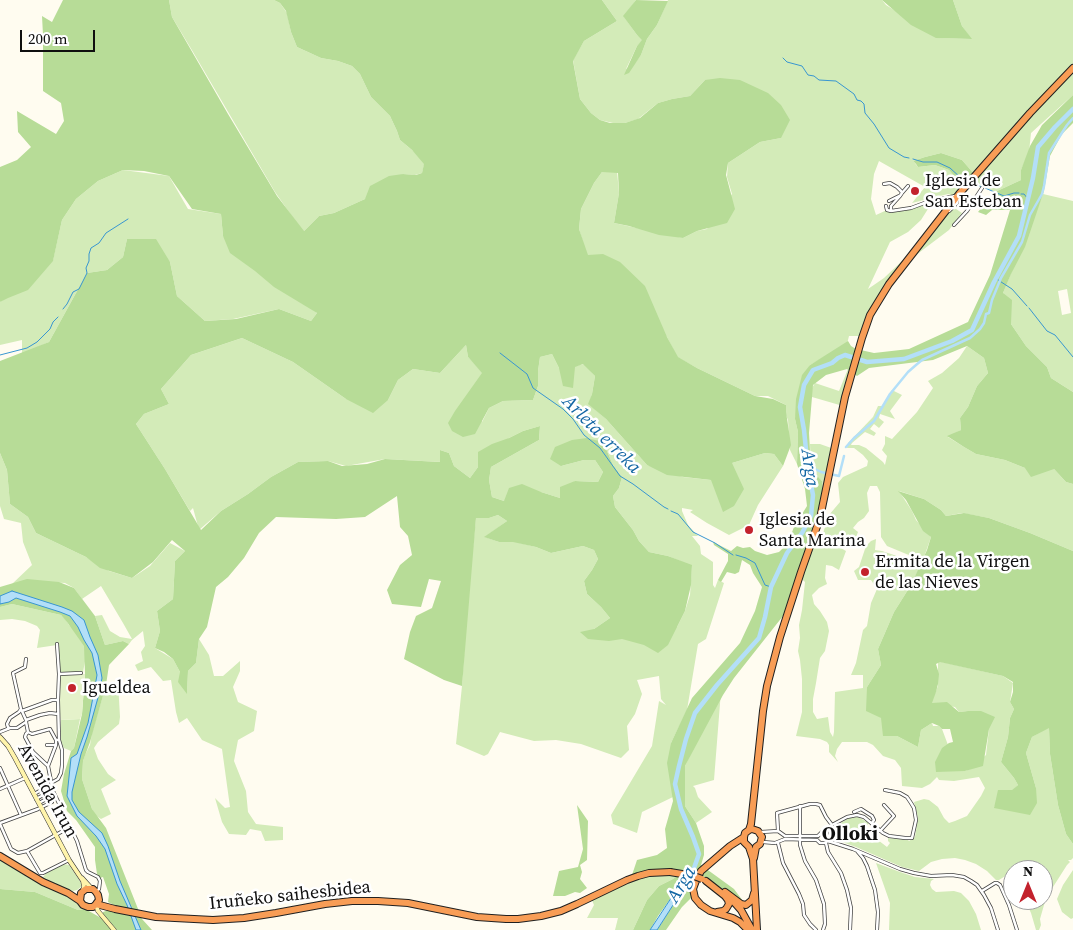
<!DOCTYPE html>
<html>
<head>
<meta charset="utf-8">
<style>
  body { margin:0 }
  #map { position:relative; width:1073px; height:930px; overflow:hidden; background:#fffcf0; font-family:"Source Serif 4",serif }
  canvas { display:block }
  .north { position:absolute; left:1003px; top:860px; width:50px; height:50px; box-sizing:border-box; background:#fff; border:1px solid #9f9f9f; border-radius:50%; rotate:0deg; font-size:14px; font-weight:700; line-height:20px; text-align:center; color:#0f0f0f }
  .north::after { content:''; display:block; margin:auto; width:18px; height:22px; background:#c3222d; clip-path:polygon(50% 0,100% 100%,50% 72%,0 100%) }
  .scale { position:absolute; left:20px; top:30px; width:75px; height:22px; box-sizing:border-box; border:2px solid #0f0f0f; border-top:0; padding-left:6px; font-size:15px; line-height:18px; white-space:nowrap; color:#0f0f0f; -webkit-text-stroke:4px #fff; paint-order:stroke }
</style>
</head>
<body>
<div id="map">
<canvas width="1073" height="930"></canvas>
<div class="north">N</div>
<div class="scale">200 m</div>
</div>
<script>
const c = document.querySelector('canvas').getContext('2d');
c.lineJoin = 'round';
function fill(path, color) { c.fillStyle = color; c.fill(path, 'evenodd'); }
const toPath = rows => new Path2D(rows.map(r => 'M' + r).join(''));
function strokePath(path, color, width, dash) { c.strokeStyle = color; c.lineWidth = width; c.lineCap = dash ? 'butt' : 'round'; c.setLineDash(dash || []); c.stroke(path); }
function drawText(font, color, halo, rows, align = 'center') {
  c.font = font + ' "Source Serif 4",serif'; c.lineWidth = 5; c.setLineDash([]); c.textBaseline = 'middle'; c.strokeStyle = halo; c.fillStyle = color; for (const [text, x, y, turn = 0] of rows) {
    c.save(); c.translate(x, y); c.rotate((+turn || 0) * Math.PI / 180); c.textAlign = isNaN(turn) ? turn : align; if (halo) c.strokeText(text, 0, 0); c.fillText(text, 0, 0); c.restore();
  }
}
fill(toPath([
  [169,0,274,0,280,3,287,13,291,32,297,47,321,58,338,61,352,66,360,74,371,97,390,116,397,131,400,140,425,161,422,173,415,175,403,174,365,199,334,213,319,216,303,232,275,192,193,52,172,17],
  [602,0,636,0,624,17,637,35,643,40,637,46,626,69,635,63,641,55,647,39,657,25,668,0,882,0,886,5,939,38,971,39,962,26,953,0,1073,0,1073,95,1031,133,1029,152,1021,170,1021,180,995,192,972,181,955,196,948,194,912,203,925,187,879,161,874,174,871,199,876,215,887,210,894,211,911,208,933,201,921,220,908,232,890,242,868,289,884,278,920,244,950,205,962,213,949,230,920,252,903,267,860,336,849,336,847,344,810,365,795,419,798,432,797,464,790,450,788,420,784,411,786,405,768,396,755,396,697,368,677,357,667,337,587,256,579,229,581,209,594,183,602,172,617,171,619,193,614,223,683,238,697,231,707,229,732,194,727,177,728,163,760,142,781,138,705,80,690,96,672,99,658,103,638,119,625,123,613,123,600,120,591,113,580,99,573,60,584,41,617,21],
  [941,153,962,160,975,175,964,187,949,170,935,165,918,167,913,161,925,157],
  [123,170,169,176,188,209,221,214,223,236,317,313,311,321,279,309,233,319,205,321,177,296,170,262,127,239,123,257,107,270,87,273,49,342,22,354,22,340,0,345,0,302,53,260,62,220,76,199,98,181],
  [1043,194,1073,201,1073,392,1051,378,1047,367,1026,346,1011,324,1003,293],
  [1067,289,1071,313,1062,315,1058,291],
  [242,338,293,362,346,399,388,400,398,380,413,369,440,373,466,345,468,357,483,373,482,422,489,408,503,401,533,400,538,386,538,371,540,357,552,354,559,368,575,366,584,364,595,376,592,394,589,404,606,419,647,465,683,477,711,480,732,463,765,453,774,454,783,466,758,505,749,525,729,535,707,523,690,512,693,510,682,508,682,511,688,525,698,536,692,536,700,546,701,554,713,562,713,585,715,588,718,580,724,583,706,639,698,644,687,710,671,743,671,783,673,797,642,812,637,833,613,824,611,815,652,746,659,701,666,705,661,699,659,676,637,680,642,694,635,714,627,726,629,750,621,758,581,744,556,740,534,741,500,732,488,754,484,756,456,744,462,686,468,595,476,518,489,518,498,515,507,521,485,537,499,542,516,542,536,547,551,553,583,546,594,550,598,559,592,570,584,581,587,594,601,607,610,618,594,629,677,627,685,611,690,595,692,566,668,556,649,552,639,541,633,530,615,507,613,496,619,488,622,477,613,465,603,442,561,466,584,460,595,460,603,472,598,482,575,481,560,498,541,492,504,501,492,497,489,480,491,467,539,440,540,426,523,431,509,438,478,467,470,478,454,466,449,453,440,450,441,462,385,459,346,466,328,461,298,462,271,477,248,494,221,511,199,530,193,508,190,511,165,469,136,424,144,414,169,404,161,389,191,355],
  [967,346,984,358,988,373,977,386,968,407,960,418,961,430,948,437,964,447,976,454,1005,460,1025,468,1054,469,1066,482,1073,484,1073,551,1030,533,989,518,962,513,946,516,941,510,924,499,899,491,912,511,916,520,931,537,923,560,916,558,887,546,881,537,880,492,877,486,870,486,867,493,869,511,864,518,858,522,853,528,858,532,855,540,848,542,834,541,839,547,846,551,839,570,832,566,826,565,825,578,827,584,819,588,812,595,814,604,820,611,827,622,829,631,825,651,820,658,816,683,813,699,813,712,817,719,828,717,830,732,833,737,834,732,835,692,863,688,863,675,851,675,856,663,863,630,867,626,871,603,877,589,871,580,858,580,854,571,859,567,866,546,871,541,876,539,875,550,882,551,921,564,911,585,894,612,878,649,881,665,867,687,881,718,897,736,918,747,921,730,932,723,933,726,939,726,942,729,948,745,936,771,965,771,970,769,986,755,989,729,968,711,959,712,955,707,931,703,938,686,938,661,1003,676,1013,683,1010,702,1014,709,1010,718,1008,737,1001,762,1014,778,1018,785,994,807,1036,788,1026,753,1032,737,1049,727,1050,754,1058,805,1066,834,1073,844,1073,858,1071,860,1068,860,1070,862,1067,865,1046,898,1040,919,1041,925,1039,930,1036,930,1031,913,1025,900,1043,900,1043,870,1013,870,1013,878,1010,873,999,880,996,880,987,871,976,864,965,860,955,858,942,859,931,862,919,871,902,867,856,847,834,839,831,838,829,832,831,829,849,818,858,817,869,823,862,831,856,836,858,841,867,840,874,837,887,847,890,843,888,841,888,838,908,840,909,841,915,837,918,818,914,802,924,799,929,800,938,807,944,818,949,823,955,821,967,816,981,796,985,788,979,777,954,781,939,780,937,777,930,784,922,788,902,786,901,768,895,760,883,756,873,745,867,742,842,742,837,749,835,756,838,762,829,752,829,745,827,742,820,739,796,736,802,712,802,679,800,660,798,651,800,638,799,625,802,610,805,582,802,579,812,540,820,542,829,515,840,502,838,483,843,477,867,466,868,461,863,455,854,448,847,448,848,443,873,417,878,406,882,406,892,390,902,395,890,411,895,419,880,414,879,418,884,422,879,428,874,424,870,429,876,433,874,436,865,432,852,443,851,445,859,445,866,448,883,462,885,465,887,456,882,450,885,444,885,436,892,439,917,412,933,388,928,381,942,373,959,358],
  [852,368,843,406,812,397,812,388,815,383,839,391,848,369],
  [810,444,820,444,834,449,823,493,822,481,811,469],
  [0,453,7,470,10,504,28,517,36,533,86,557,109,571,132,578,150,566,170,543,185,551,175,561,173,599,157,611,160,631,155,648,173,659,180,672,187,693,188,671,196,663,199,639,209,655,214,676,223,676,240,661,240,671,233,687,238,702,257,711,254,731,238,740,234,761,246,791,248,812,256,824,283,827,283,840,265,841,261,831,250,829,246,835,229,834,222,822,215,798,225,808,230,807,222,749,202,740,187,718,179,723,176,712,171,680,163,681,151,667,138,671,135,665,143,661,141,652,145,646,143,631,132,640,129,644,123,641,105,645,95,616,102,615,110,631,120,637,132,639,123,623,101,586,82,599,74,588,65,583,33,581,12,584,32,565,23,542,21,523,4,519,0,506],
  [12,604,61,615,66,620,69,625,75,630,86,648,86,656,83,672,81,674,59,674,57,645,37,648,40,630,37,626,25,621,12,619,0,620,0,607],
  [118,682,120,717,119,724,98,742,94,748,98,759,108,774,116,780,101,789,111,814,101,819,95,815,92,809,82,779,83,761,85,755,90,745,92,733,106,685],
  [721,691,714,780,693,786,695,788,698,797,712,812,696,823,685,806,681,793,685,766],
  [80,719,74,748,71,751,64,748,61,742,61,720],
  [0,859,26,876,71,898,87,910,78,910,35,892,0,889],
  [876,863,900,872,915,877,934,879,931,881,930,885,932,889,936,892,954,891,961,893,969,901,976,914,981,930,889,930,890,903],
  [63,864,69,865,78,878,81,883,81,887,77,890,73,891,67,889,42,879,46,873],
  [1073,870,1073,918,1071,919,1062,912,1057,899,1063,885],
  [682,873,673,879,659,886,647,900,633,930,615,930,618,918,587,918,594,905,591,898,638,876]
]), '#d3ebb8');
fill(toPath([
  [63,0,169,0,172,17,228,114,277,196,304,231,319,216,334,213,365,199,370,186,372,185,389,176,403,174,416,175,422,173,424,164,412,150,400,140,397,131,390,116,371,97,360,74,352,66,338,61,321,58,297,47,291,32,286,11,280,3,274,0,602,0,617,21,584,41,573,61,580,99,591,113,600,120,610,123,625,123,640,118,658,103,672,99,690,96,705,80,720,78,740,80,768,93,781,105,790,120,781,138,760,142,728,163,726,175,735,209,727,223,697,231,683,238,659,235,629,226,614,223,619,193,618,173,602,172,594,183,581,209,579,229,588,255,603,254,620,262,645,286,667,337,678,357,697,368,755,396,773,399,786,405,786,412,791,445,783,466,774,454,765,453,732,463,744,489,734,506,723,512,711,480,667,475,647,465,606,419,588,404,592,394,595,376,583,364,575,367,573,388,563,386,559,368,552,354,540,357,538,371,538,386,533,400,503,401,489,408,475,434,463,437,452,431,448,423,455,411,482,373,468,357,466,345,440,373,413,369,398,380,388,400,373,413,346,399,293,362,242,338,191,355,161,389,169,404,144,414,136,424,165,469,201,530,221,511,248,494,271,477,298,462,328,461,342,466,367,464,385,459,440,462,440,450,449,453,454,466,470,478,478,467,478,452,492,444,509,438,523,431,540,426,539,440,491,467,489,480,492,497,504,501,509,488,522,484,541,492,560,498,560,487,575,481,598,482,603,472,595,460,584,460,561,466,550,459,555,447,572,440,587,438,603,442,613,465,622,477,619,488,613,496,615,507,633,530,639,541,649,552,668,556,692,565,691,585,685,611,668,645,658,653,644,645,622,639,609,641,588,639,580,632,594,629,610,618,601,607,587,594,584,581,592,570,598,559,594,550,583,546,551,553,536,547,513,542,499,542,484,537,507,521,498,515,489,518,476,518,462,686,444,680,404,659,410,632,416,616,432,608,441,581,429,579,421,607,392,604,387,590,400,565,412,555,408,536,400,527,397,496,365,517,336,519,276,517,259,533,244,558,228,577,216,587,207,627,199,639,196,663,188,671,187,694,178,682,180,672,173,659,164,652,155,648,160,631,157,611,173,599,175,561,185,551,172,540,153,562,132,578,100,568,86,557,36,533,28,517,10,504,7,470,0,453,0,361,49,342,87,273,107,270,123,257,127,239,156,239,170,262,177,296,205,321,236,319,279,309,311,321,317,313,274,287,255,271,230,253,223,236,221,214,192,209,169,176,144,171,123,170,98,181,76,199,62,220,53,261,28,290,8,298,0,302,0,167,17,160,31,147,18,132,17,111,56,134,64,121,61,103,43,91,43,35,42,16,52,22],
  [636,0,668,1,657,25,647,39,641,55,629,73,624,75,637,46,642,40,637,35,623,16],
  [882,0,953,0,962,26,972,39,936,38,911,25],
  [1073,95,1073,123,1062,134,1050,156,1044,191,1025,247,1011,274,1003,293,1012,300,1011,324,1026,346,1047,367,1051,378,1073,392,1073,484,1066,482,1054,469,1031,477,1025,468,1005,460,976,454,964,447,947,436,961,430,960,418,968,407,977,386,988,373,984,358,967,346,933,360,869,368,857,376,847,369,826,375,813,385,809,433,811,469,822,481,823,493,793,590,783,616,734,678,723,695,685,766,685,806,696,823,704,846,704,855,701,865,734,889,743,901,741,904,695,876,692,897,682,907,666,930,657,930,684,888,690,875,688,874,658,916,650,930,633,930,647,900,659,886,673,879,681,873,670,872,631,878,637,860,657,855,667,848,665,829,673,801,667,763,671,743,692,698,740,643,755,611,762,587,753,573,750,565,742,560,739,572,735,574,727,572,721,582,718,580,728,561,728,554,714,545,713,542,731,551,737,546,743,548,750,547,755,551,767,555,779,552,788,543,794,527,807,506,805,489,797,464,798,432,795,419,796,399,802,375,810,365,848,341,851,346,856,349,874,353,909,349,968,322,990,275,1010,210,992,210,986,215,978,212,995,192,1021,180,1021,170,1030,146,1042,125],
  [941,153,962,160,975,175,964,187,949,170,935,165,918,167,916,164,913,161,925,157],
  [898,491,924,499,941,510,946,516,964,513,989,518,1030,533,1073,551,1073,844,1066,834,1058,805,1050,754,1049,728,1032,737,1026,753,1036,788,1037,803,1030,815,994,808,998,790,1012,790,1018,785,1014,778,1001,762,1008,737,1010,718,1014,709,1010,702,1013,692,1013,682,1003,676,940,662,936,664,939,674,938,684,936,692,932,703,947,702,959,712,968,711,981,711,995,717,989,729,983,766,965,771,936,772,935,762,942,748,949,743,953,742,950,729,942,729,939,726,932,723,921,730,918,747,897,736,883,736,881,718,866,711,867,687,881,665,878,649,894,612,911,585,927,550,931,537,923,531,906,500],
  [27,579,59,582,74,588,95,616,105,645,123,641,129,644,109,665,106,685,90,742,83,761,82,779,92,809,106,828,142,919,152,930,117,930,103,914,103,912,106,911,111,911,118,907,108,902,109,894,103,877,100,878,97,874,95,860,95,847,76,820,67,811,61,791,64,774,71,751,74,748,82,714,85,674,84,646,67,622,61,615,12,604,0,607,0,587],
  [577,805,588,821,587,860,580,865,582,872,580,879,587,888,580,893,575,892,565,896,553,896,559,871,578,867,583,849],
  [0,889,35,892,78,910,87,910,103,919,112,930,0,930]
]), '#b7dc97');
fill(toPath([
  [59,674,85,674,82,714,80,719,61,720,60,714,60,676]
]), '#e5f2ca');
const water = toPath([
  [12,591,62,607,72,611,84,620,90,637,98,655,102,678,99,694,87,737,81,754,72,792,72,800,79,812,102,833,108,846,120,881,141,930,136,930,127,905,117,884,105,849,96,836,77,816,67,796,71,758,77,754,88,723,94,692,97,675,92,653,84,640,78,627,70,616,60,612,16,598,9,602,0,604,0,596,12,591],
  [691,872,684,888,657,930,650,930,679,886,688,874,691,872]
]);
fill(water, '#b3dff8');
strokePath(water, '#3896d1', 1);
strokePath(toPath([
  [783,58,787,62,802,66,808,75,814,76,819,80,836,81,854,94,857,100,861,101,864,104,865,113,874,124,889,148,904,157,909,158],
  [913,159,923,162,937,162,950,168,961,178,967,180],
  [973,183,982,187],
  [985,188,1004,196,1014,193,1019,193],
  [1021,194,1024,194,1028,199],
  [995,278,1012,289,1027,306],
  [1029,308,1047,331,1055,335,1073,357],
  [63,309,67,304,73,292,79,289,87,273,86,268,89,261,89,254,91,248,99,243,106,233,128,219],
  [500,353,527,374,533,388,563,409,573,419,584,435,600,448,620,476,633,484,664,507,668,509],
  [0,355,27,348,37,342,50,329,53,322,58,317],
  [671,511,678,514,693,532,715,543,733,555],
  [736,555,746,558,755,563,765,585,771,587]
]), '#3896d1', 1);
strokePath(toPath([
  [846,447,854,438,874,421,890,394,908,372,916,365,922,360,970,338,980,329,984,323,986,314,989,313,992,300,1001,278,1022,242,1030,215,1042,194,1044,186,1049,153,1067,125,1073,118],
  [808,468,815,469,821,472,839,476,844,456]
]), '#b3dff8', 2.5);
strokePath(toPath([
  [688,877,694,868,699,854,693,837,681,809,675,784,679,766,686,739,695,713,717,685,759,638,765,617,771,587,787,553,802,533,811,516,813,495,808,469,804,430,800,407,804,385,813,370,832,363,838,358,845,355,867,362,904,359,952,341,972,330,994,282,1019,236,1033,178,1038,147,1055,127,1073,109]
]), '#b3dff8', 4.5);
const street = toPath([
  [884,184,890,183,897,187,901,191,902,193,900,196],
  [902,193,908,186],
  [900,196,891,206,891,211,911,208,927,202,955,196,970,207],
  [889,201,899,196],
  [886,206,887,210,891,211],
  [949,211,957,203,958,198],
  [954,225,967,211,982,188],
  [26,659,25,667,13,673,21,709,26,720],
  [59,674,81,673],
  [22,711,52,700,58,700],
  [26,722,28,732,26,734,25,737,33,752,48,766,53,791,77,841,86,870,88,872,98,877,100,881,99,889,97,891],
  [10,728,8,727,7,724,10,718,19,712,21,709],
  [0,732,10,728,17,728,26,722,26,720,40,715,50,713,58,714],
  [28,732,32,734,50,729,56,740],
  [47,745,56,745],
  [48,766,56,745,56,740,57,740],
  [0,768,21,815],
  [51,783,58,779,61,773,62,765,62,750,59,740,58,700,59,674,57,644],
  [0,789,25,778],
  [34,794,45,788],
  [36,799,47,793],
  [39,803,50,797],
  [800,806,800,845,805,861,816,880,824,904,825,924,823,930],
  [854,812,861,809,872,816,874,820,872,823],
  [0,823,38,809,52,802,43,784],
  [0,824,11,849,18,853,27,851,70,827],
  [778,831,777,813,810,804,816,804,820,805,826,817,832,825],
  [880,831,894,816,884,805],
  [761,832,778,831,785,836,818,836],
  [826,833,832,825,847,817,857,815,864,817,883,833,889,836,905,838,912,838,916,820,914,808,911,803,907,797,900,793,885,790],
  [818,836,822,832,826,833,829,837,828,841],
  [817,840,820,843,826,843],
  [828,841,853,849,900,869,914,873,931,876,952,875,964,877,971,881,977,885,984,895,991,908,998,930],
  [763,842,775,843,785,839,817,840],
  [778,843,783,863,799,894,803,904,804,915,810,924,816,930],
  [826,843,828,852,841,873,847,890,851,908,850,930],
  [27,851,40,873,43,873,69,860],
  [857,851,863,858,867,866,875,890,878,912,877,930],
  [982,891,995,883,997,883,1000,885,1009,905,1017,930]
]);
const secondary = toPath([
  [0,737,8,746,15,758,69,860,83,881,84,887,83,890],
  [82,878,92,889],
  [96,905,98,911,114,930]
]);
const highway = toPath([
  [749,830,752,829,758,831,762,837,760,844,756,847,754,858],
  [744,837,744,842,749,847,753,859,757,930],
  [0,856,43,882,68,893,80,901,83,905,88,907,93,907,96,904,99,900,98,895,96,892,93,889,86,889,81,893,80,901],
  [706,881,725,896,728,900,729,904,726,909,723,911,717,912],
  [725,892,741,904,746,905,752,900,754,893],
  [733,901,741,910,752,930],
  [96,904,115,909,156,917,213,920,244,918,276,913,325,904,352,901,378,901,408,903,477,917,506,919,518,919,541,916,561,911,577,904,627,880,638,876,649,873,670,872],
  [748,930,740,922,733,918,710,911,701,905,695,898,693,889,697,878,701,871,730,846,744,837,745,833,749,830,751,824,763,711,767,686,780,637,801,572,820,518,845,397,862,338,870,315,889,284,959,194,1030,113,1073,68]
]);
strokePath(street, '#424242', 4);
strokePath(secondary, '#313131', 5);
strokePath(highway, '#202020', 8);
strokePath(street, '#fff', 2.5);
strokePath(secondary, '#fff4ab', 4);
strokePath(highway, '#f89d56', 6);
const highwayBridge = toPath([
  [670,872,694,876,702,879]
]);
strokePath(highwayBridge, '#202020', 8, []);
strokePath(highwayBridge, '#f89d56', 6);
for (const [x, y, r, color] of [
  [915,191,5,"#c3222d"],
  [749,530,5,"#c3222d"],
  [865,572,5,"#c3222d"],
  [72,688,5,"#c3222d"]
]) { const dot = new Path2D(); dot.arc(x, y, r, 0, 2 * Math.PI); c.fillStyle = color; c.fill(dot); strokePath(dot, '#fff', 2); }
drawText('18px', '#0f0f0f', '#fff', [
  ["Iglesia de",925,181],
  ["San Esteban",925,202],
  ["Iglesia de",759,520],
  ["Santa Marina",759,541],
  ["Ermita de la Virgen",875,562],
  ["de las Nieves",875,583],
  ["Igueldea",82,688]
], 'left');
drawText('18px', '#0f0f0f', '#fff', [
  ["Avenida Irun",47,791,61],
  ["Iruñeko saihesbidea",290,896,-6]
]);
drawText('italic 19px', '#1467a4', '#fff', [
  ["Arleta erreka",601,435,45],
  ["Arga",809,468,82],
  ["Arga",682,885,-59]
]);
drawText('bold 20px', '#0f0f0f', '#fff', [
  ["Olloki",850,835]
]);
</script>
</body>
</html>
